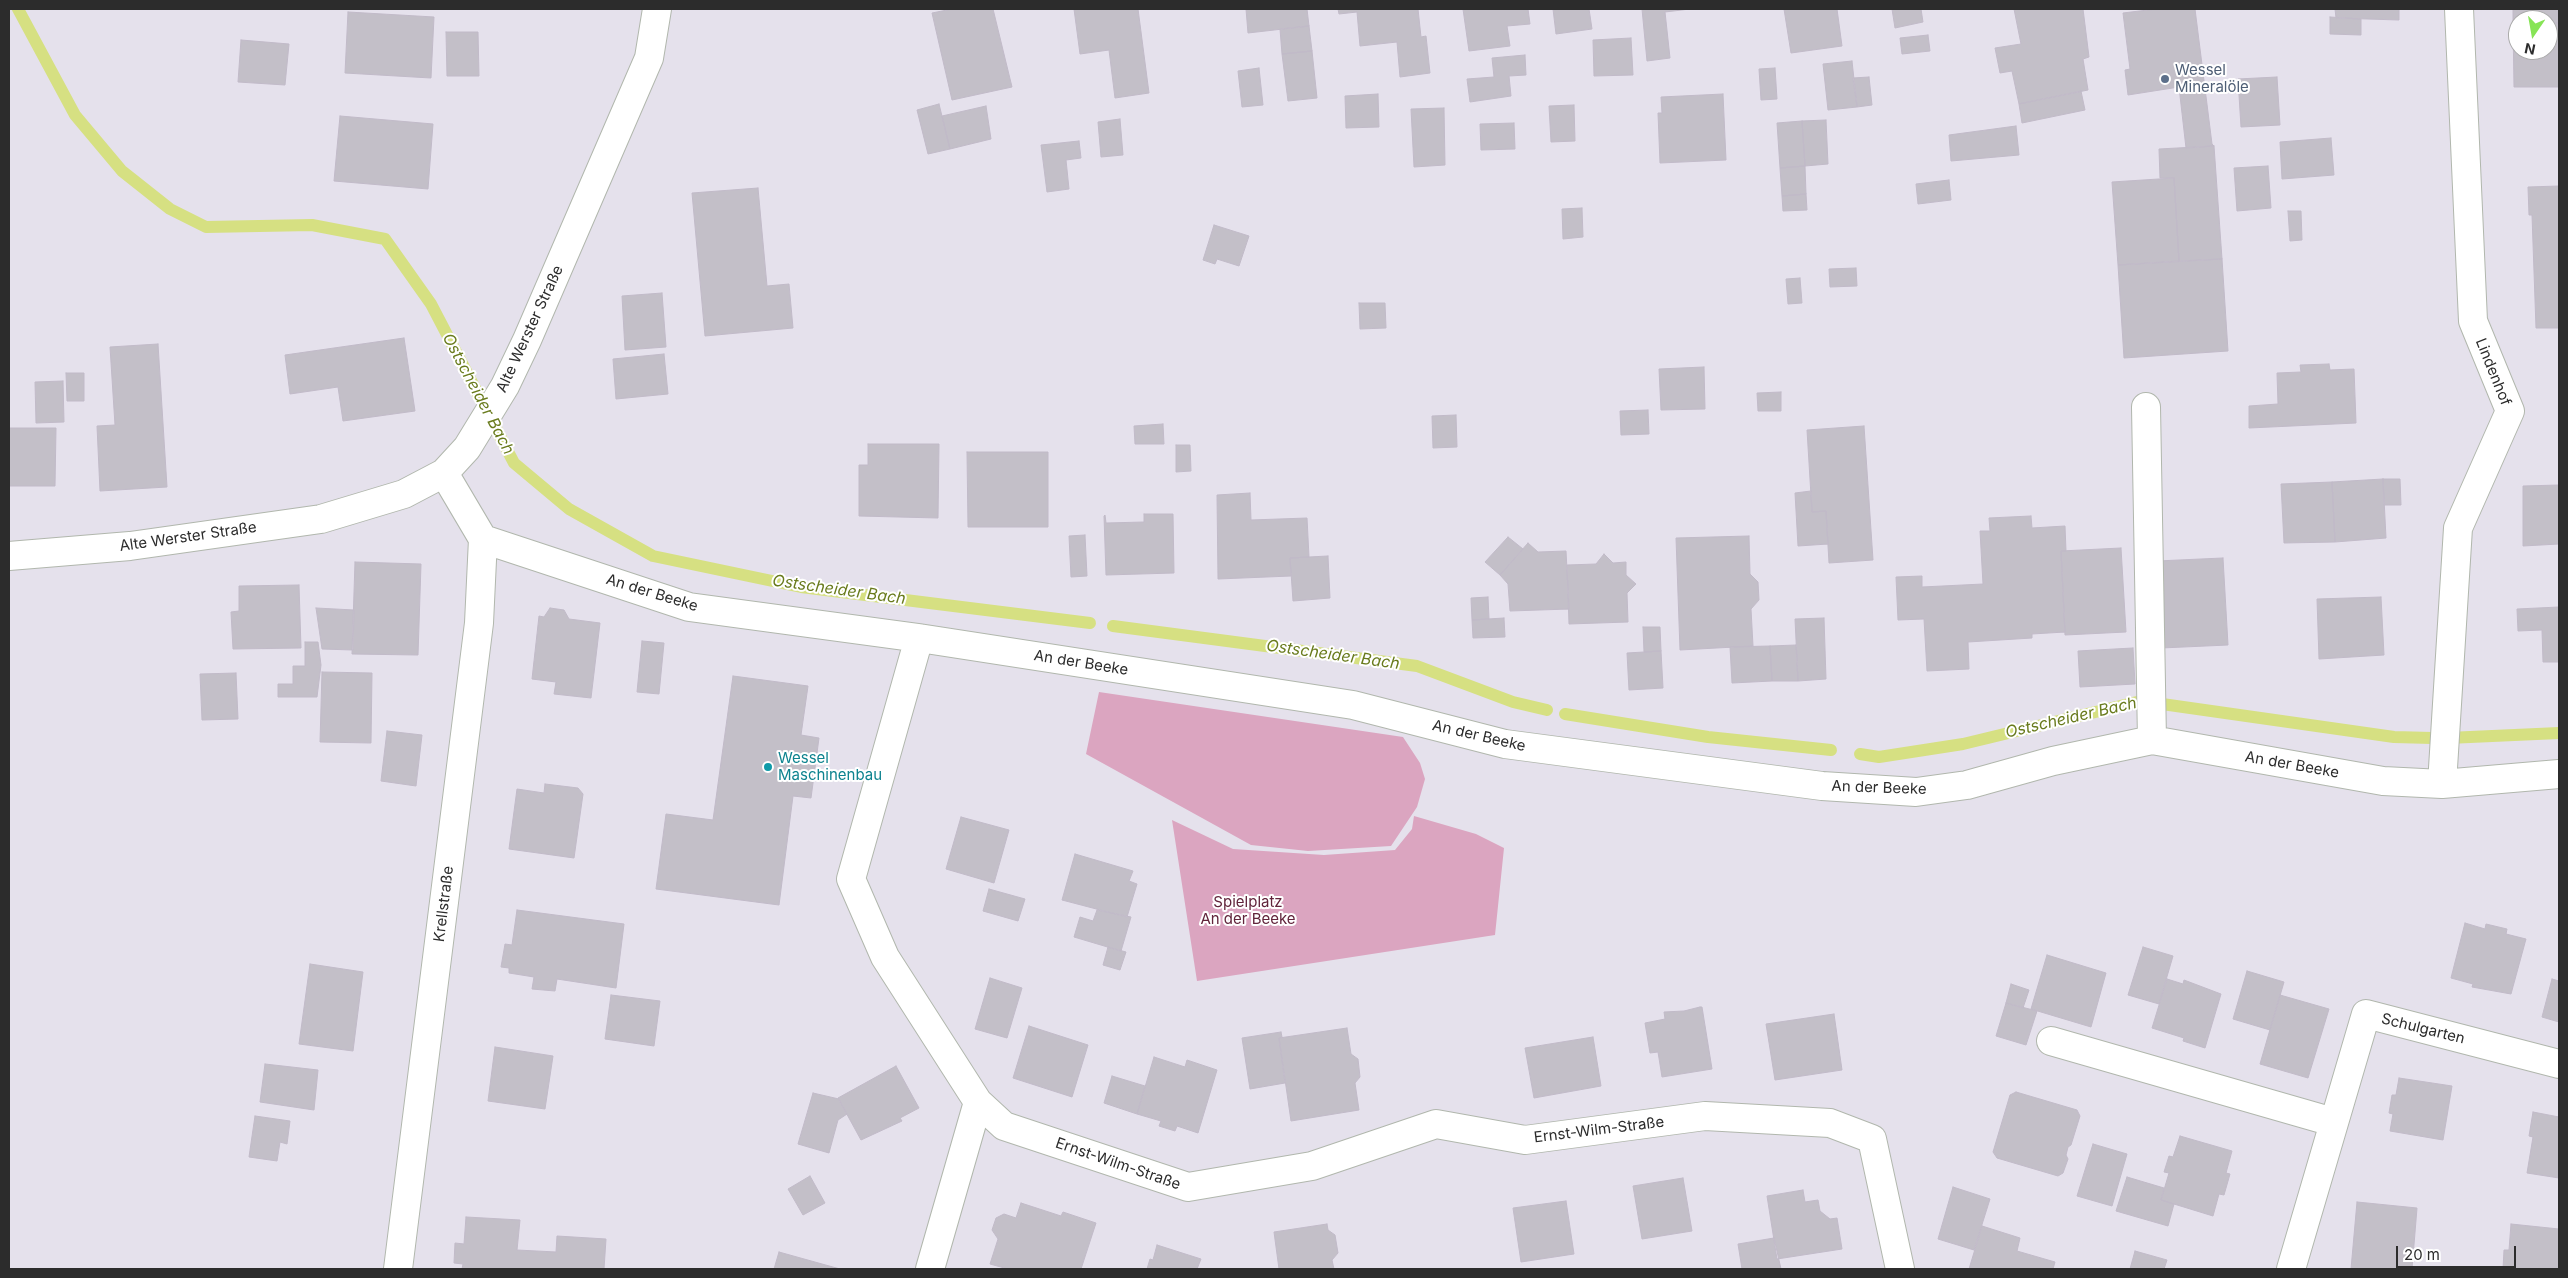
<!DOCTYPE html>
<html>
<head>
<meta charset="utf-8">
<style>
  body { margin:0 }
  #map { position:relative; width:2568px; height:1278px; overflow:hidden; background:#e5e1ec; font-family:Inter,sans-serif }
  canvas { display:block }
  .frame { position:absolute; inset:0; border:10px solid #2c2c2c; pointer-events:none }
  .north { position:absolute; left:2508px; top:10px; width:50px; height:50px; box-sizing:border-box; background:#fff; border:1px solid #ababab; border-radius:50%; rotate:192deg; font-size:14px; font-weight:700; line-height:20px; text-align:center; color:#2c2c2c }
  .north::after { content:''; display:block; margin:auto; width:18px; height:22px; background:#87e456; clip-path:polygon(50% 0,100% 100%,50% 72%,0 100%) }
  .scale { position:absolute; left:2396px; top:1246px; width:120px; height:22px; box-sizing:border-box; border:2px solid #2c2c2c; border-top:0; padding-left:6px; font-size:15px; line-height:18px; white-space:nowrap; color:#2c2c2c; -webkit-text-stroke:4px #fff; paint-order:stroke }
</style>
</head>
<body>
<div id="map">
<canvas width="2568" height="1278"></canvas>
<div class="frame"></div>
<div class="north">N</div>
<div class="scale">20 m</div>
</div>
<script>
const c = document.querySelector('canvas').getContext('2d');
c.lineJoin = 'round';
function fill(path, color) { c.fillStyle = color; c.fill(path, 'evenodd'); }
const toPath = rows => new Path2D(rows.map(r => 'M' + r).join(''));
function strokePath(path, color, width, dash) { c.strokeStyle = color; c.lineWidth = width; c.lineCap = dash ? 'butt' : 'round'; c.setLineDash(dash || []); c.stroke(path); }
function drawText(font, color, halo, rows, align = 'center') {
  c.font = font + ' Inter,sans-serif'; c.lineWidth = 4; c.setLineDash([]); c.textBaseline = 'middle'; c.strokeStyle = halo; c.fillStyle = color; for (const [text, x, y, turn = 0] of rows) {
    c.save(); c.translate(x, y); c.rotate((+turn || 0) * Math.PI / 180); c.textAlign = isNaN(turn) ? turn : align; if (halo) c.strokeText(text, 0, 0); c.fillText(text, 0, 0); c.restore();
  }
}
fill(toPath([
  [1099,692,1403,737,1420,763,1425,779,1417,807,1391,846,1308,851,1251,845,1086,754],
  [1414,816,1476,834,1504,848,1495,935,1197,981,1172,820,1233,849,1324,855,1395,850,1412,829]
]), '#dba5c0');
strokePath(toPath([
  [18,9,75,115,122,171,170,209,206,227,312,225,385,239,431,304,514,463,569,509,653,556,801,587,1090,623],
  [1113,626,1417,666,1513,702,1547,710],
  [1565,714,1708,737,1831,750],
  [2448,738,2559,733],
  [1860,754,1879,757,1963,744,2141,701,2394,737,2432,738]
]), '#d6e082', 12);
const building = toPath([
  [952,9,993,9,1012,87,952,100,932,13,952,9],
  [1074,9,1138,9,1149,93,1115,98,1109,50,1080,54,1074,9],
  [1246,9,1307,9,1309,26,1248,33,1246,9],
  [1338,9,1418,9,1421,37,1426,36,1430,73,1400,77,1397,42,1360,46,1357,12,1339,14,1338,9],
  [1463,9,1528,9,1530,24,1507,26,1510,46,1469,51,1463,9],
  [1553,9,1589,9,1592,29,1556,34,1553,9],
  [1642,9,1690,9,1665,12,1670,58,1647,61,1642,9],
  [1784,9,1837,9,1842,46,1791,53,1784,9],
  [1892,9,1921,9,1923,22,1895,28,1892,9],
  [2014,9,2083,9,2089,57,2083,59,2088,90,2019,104,2012,71,2000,73,1995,48,2021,44,2014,9],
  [2156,9,2195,9,2212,144,2214,146,2186,148,2179,87,2128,95,2125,70,2130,69,2123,13,2156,9],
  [2335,9,2399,9,2399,20,2336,18,2335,9],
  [2513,9,2558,9,2558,23,2548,23,2548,20,2518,20,2518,23,2513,23,2513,9],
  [348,12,434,17,431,78,345,73,348,12],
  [2330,17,2361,19,2361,35,2330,34,2330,17],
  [2513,23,2518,23,2518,50,2548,50,2548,23,2559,23,2559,87,2514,87,2513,23],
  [1309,26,1312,51,1282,54,1280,29,1309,26],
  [446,32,478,32,479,76,447,76,446,32],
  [1928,35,1930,51,1902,54,1900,38,1928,35],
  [1631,38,1633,75,1594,76,1593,40,1631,38],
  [241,40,289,44,285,85,238,82,241,40],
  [1312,51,1317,98,1288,101,1282,54,1312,51],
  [1525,55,1526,75,1509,76,1511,96,1470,102,1467,79,1494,77,1492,58,1525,55],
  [1852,61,1857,107,1828,110,1823,64,1852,61],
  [1259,68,1263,105,1242,107,1238,71,1259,68],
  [1775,68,1777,99,1761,100,1759,69,1775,68],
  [1869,77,1872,105,1857,107,1853,78,1869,77],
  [2277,77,2280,125,2241,127,2238,79,2277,77],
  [2081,91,2085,110,2022,123,2019,104,2081,91],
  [1378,94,1379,127,1346,128,1345,96,1378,94],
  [1723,94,1726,160,1660,163,1658,113,1662,113,1661,97,1723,94],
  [939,104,950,149,928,154,917,110,939,104],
  [1574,105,1575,141,1551,142,1549,106,1574,105],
  [986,106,991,139,950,149,942,116,986,106],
  [1444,108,1445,165,1414,167,1411,109,1444,108],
  [340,116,433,124,428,189,334,181,340,116],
  [1120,119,1123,155,1101,157,1098,122,1120,119],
  [1826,120,1828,164,1805,166,1802,121,1826,120],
  [1802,121,1805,166,1780,168,1777,123,1802,121],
  [1514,123,1515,149,1481,150,1480,124,1514,123],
  [2016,126,2019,155,1951,161,1949,135,2016,126],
  [2331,138,2334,175,2282,179,2280,142,2331,138],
  [1079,141,1081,158,1066,160,1069,189,1047,192,1041,145,1079,141],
  [2214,146,2222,259,2179,261,2174,178,2160,178,2159,149,2214,146],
  [1805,166,1806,194,1782,196,1780,168,1805,166],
  [2268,166,2271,208,2237,211,2234,168,2268,166],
  [2174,178,2179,261,2118,265,2112,182,2174,178],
  [1949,180,1951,200,1918,204,1916,184,1949,180],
  [2559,186,2559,328,2536,328,2532,215,2529,215,2528,187,2559,186],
  [758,188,767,286,789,284,793,328,705,336,692,193,758,188],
  [1806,194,1807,210,1783,211,1782,196,1806,194],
  [1582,208,1583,237,1563,239,1562,209,1582,208],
  [2288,211,2301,211,2302,240,2290,241,2288,211],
  [1214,225,1249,236,1239,266,1217,259,1215,264,1203,260,1214,225],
  [2222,259,2228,351,2124,358,2118,265,2222,259],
  [1856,268,1857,286,1830,287,1829,269,1856,268],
  [1800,278,1802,303,1788,304,1786,279,1800,278],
  [662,293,666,347,625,350,622,296,662,293],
  [1359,303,1385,303,1386,328,1360,329,1359,303],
  [404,338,415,411,343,421,338,387,290,394,285,355,404,338],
  [158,344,167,487,100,491,97,426,115,425,110,347,158,344],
  [664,354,668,394,616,399,613,359,664,354],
  [2329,364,2330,370,2354,369,2356,423,2249,428,2249,406,2278,404,2277,373,2301,372,2300,365,2329,364],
  [1704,367,1705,409,1661,410,1659,369,1704,367],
  [66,373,84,373,84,401,67,401,66,373],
  [63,381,64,422,36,423,35,382,63,381],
  [1781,392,1781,411,1758,411,1757,393,1781,392],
  [1648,410,1649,434,1621,435,1620,411,1648,410],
  [1456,415,1457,447,1433,448,1432,416,1456,415],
  [1163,424,1164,444,1135,444,1134,426,1163,424],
  [1864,426,1873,560,1829,563,1826,511,1812,512,1807,430,1864,426],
  [9,428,56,428,55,486,9,486,9,428],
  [868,444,939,444,938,518,859,516,859,465,868,465,868,444],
  [1176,445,1190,445,1191,471,1176,472,1176,445],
  [967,452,1048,452,1048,527,968,527,967,452],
  [2383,479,2386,538,2335,542,2332,482,2383,479],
  [2383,479,2400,479,2401,505,2384,505,2383,479],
  [2332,482,2335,542,2284,543,2281,484,2332,482],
  [2559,485,2559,544,2523,546,2523,486,2559,485],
  [1811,491,1812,512,1826,511,1828,544,1798,546,1795,493,1811,491],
  [1250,493,1251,520,1307,518,1309,557,1290,558,1291,576,1218,579,1217,495,1250,493],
  [1144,514,1173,514,1174,573,1106,575,1104,516,1105,515,1106,523,1144,522,1144,514],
  [2031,516,2032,528,2065,526,2066,551,2061,551,2065,632,2032,634,2032,638,1968,642,1969,669,1927,671,1924,619,1898,620,1896,577,1922,576,1922,587,1983,584,1980,531,1990,531,1989,518,2031,516],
  [1085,535,1087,576,1071,577,1069,536,1085,535],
  [1749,536,1750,574,1758,582,1759,600,1751,609,1753,646,1680,650,1676,538,1749,536],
  [1508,537,1523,549,1500,575,1485,562,1508,537],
  [1528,543,1538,552,1566,551,1569,609,1510,611,1508,584,1500,575,1528,543],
  [2121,548,2126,632,2065,635,2061,551,2121,548],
  [1604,554,1613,563,1626,562,1626,575,1636,584,1627,593,1628,622,1569,624,1567,565,1596,564,1604,554],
  [1328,556,1330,598,1293,601,1290,558,1328,556],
  [2223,558,2228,645,2161,648,2157,561,2223,558],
  [355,562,421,564,418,655,352,654,355,562],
  [299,585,301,648,233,649,231,612,239,611,239,586,299,585],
  [1488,597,1489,619,1472,620,1471,598,1488,597],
  [2381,597,2384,655,2319,659,2317,599,2381,597],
  [2559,607,2559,662,2543,662,2542,630,2518,631,2517,609,2559,607],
  [316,608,354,610,353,650,322,649,316,608],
  [550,608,564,610,569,619,600,623,591,698,554,694,556,682,532,679,539,616,544,617,550,608],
  [1504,618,1505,637,1473,638,1472,620,1504,618],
  [1824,618,1826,679,1798,681,1795,619,1824,618],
  [1643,627,1660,627,1661,651,1644,652,1643,627],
  [642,641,664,643,659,694,637,692,642,641],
  [305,642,318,642,321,665,317,697,278,697,278,684,293,684,293,666,305,666,305,642],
  [1796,645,1798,681,1772,681,1770,646,1796,645],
  [1770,646,1772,681,1732,683,1730,647,1770,646],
  [2133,648,2135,684,2080,687,2078,651,2133,648],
  [1661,651,1663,688,1629,690,1627,653,1661,651],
  [322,672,372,673,371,743,320,742,322,672],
  [236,673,238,719,202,720,200,674,236,673],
  [733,676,808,686,801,735,819,738,811,798,793,796,779,905,656,889,666,814,713,820,733,676],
  [387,731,422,735,416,786,381,781,387,731],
  [545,784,578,788,583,794,574,858,509,849,517,789,544,793,545,784],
  [961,817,1009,830,994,883,946,869,961,817],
  [1075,854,1133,871,1129,881,1137,884,1127,917,1062,900,1075,854],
  [989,889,1025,899,1018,921,983,911,989,889],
  [517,910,624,924,616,988,557,979,555,991,532,989,534,977,509,973,509,968,501,967,505,944,512,945,517,910],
  [1097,910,1131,917,1121,951,1074,937,1080,917,1093,921,1097,910],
  [2465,923,2485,929,2486,924,2507,929,2506,934,2526,939,2511,994,2472,987,2473,984,2451,978,2465,923],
  [1108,947,1126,952,1120,970,1103,965,1108,947],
  [2143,947,2173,956,2159,1004,2128,995,2143,947],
  [2047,955,2106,973,2091,1027,2031,1009,2047,955],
  [310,964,363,972,353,1051,299,1044,310,964],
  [2247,971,2284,982,2270,1030,2233,1019,2247,971],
  [990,978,1022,988,1007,1038,975,1029,990,978],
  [2167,979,2183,984,2184,980,2221,994,2205,1048,2183,1041,2184,1038,2152,1028,2167,979],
  [2552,979,2559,981,2559,1022,2542,1017,2552,979],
  [2011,984,2029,990,2023,1008,2006,1003,2011,984],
  [611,995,660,1001,654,1046,605,1039,611,995],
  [2280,995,2329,1009,2308,1078,2260,1064,2280,995],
  [2006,1003,2037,1011,2026,1045,1996,1036,2006,1003],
  [1700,1007,1702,1007,1712,1069,1662,1077,1658,1052,1650,1053,1645,1023,1665,1019,1664,1012,1684,1011,1700,1007],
  [1834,1014,1842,1070,1775,1080,1766,1024,1834,1014],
  [1029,1026,1088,1045,1072,1097,1013,1078,1029,1026],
  [1347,1028,1351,1054,1358,1059,1360,1077,1355,1083,1359,1110,1291,1121,1279,1038,1347,1028],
  [1281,1032,1282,1037,1279,1038,1285,1083,1250,1089,1242,1038,1281,1032],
  [1593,1037,1601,1086,1534,1098,1525,1048,1593,1037],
  [495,1047,553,1056,545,1109,488,1101,495,1047],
  [1154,1057,1185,1067,1187,1060,1217,1070,1198,1133,1177,1126,1175,1131,1159,1126,1161,1121,1137,1114,1154,1057],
  [265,1064,318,1070,314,1110,260,1102,265,1064],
  [896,1066,919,1108,900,1118,902,1121,861,1140,838,1098,896,1066],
  [1112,1076,1145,1086,1137,1114,1104,1103,1112,1076],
  [2399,1078,2452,1086,2443,1140,2390,1131,2393,1114,2389,1113,2392,1095,2396,1095,2399,1078],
  [2016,1092,2077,1110,2080,1116,2071,1145,2068,1147,2066,1155,2068,1159,2063,1173,2058,1176,1997,1158,1993,1152,2010,1095,2016,1092],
  [813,1093,839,1099,847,1114,838,1120,829,1153,798,1144,813,1093],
  [2533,1112,2559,1117,2559,1178,2527,1173,2533,1137,2529,1136,2533,1112],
  [255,1116,290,1121,287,1144,280,1142,277,1161,249,1157,255,1116],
  [2180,1136,2232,1151,2226,1173,2230,1174,2224,1195,2219,1194,2213,1216,2161,1200,2169,1173,2164,1172,2169,1156,2173,1157,2180,1136],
  [2093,1144,2127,1154,2112,1206,2077,1196,2093,1144],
  [810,1176,825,1203,803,1215,788,1189,810,1176],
  [2127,1177,2164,1188,2161,1200,2174,1204,2168,1226,2116,1211,2127,1177],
  [1683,1178,1692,1231,1642,1239,1633,1186,1683,1178],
  [1953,1187,1990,1199,1974,1250,1938,1239,1953,1187],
  [1803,1190,1805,1202,1818,1200,1820,1211,1830,1219,1837,1218,1842,1249,1777,1259,1767,1196,1803,1190],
  [1566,1201,1574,1254,1521,1262,1513,1208,1566,1201],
  [2357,1202,2417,1208,2412,1269,2351,1269,2357,1202],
  [1021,1203,1061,1216,1063,1212,1096,1223,1081,1269,1008,1269,990,1264,998,1239,992,1230,996,1218,1004,1214,1016,1218,1021,1203],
  [466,1217,520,1220,517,1250,556,1252,557,1236,606,1239,604,1269,462,1269,463,1264,454,1263,455,1243,464,1244,466,1217],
  [1327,1224,1328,1230,1335,1235,1338,1253,1332,1260,1334,1269,1279,1269,1274,1232,1327,1224],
  [2511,1224,2559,1229,2559,1269,2503,1269,2504,1250,2509,1250,2511,1224],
  [1982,1226,2020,1238,2017,1251,2055,1262,2053,1269,1969,1269,1982,1226],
  [1774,1238,1781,1269,1742,1269,1738,1244,1774,1238],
  [1157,1245,1201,1259,1197,1269,1147,1269,1150,1259,1153,1260,1157,1245],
  [2135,1251,2167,1260,2164,1269,2130,1269,2135,1251],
  [779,1252,840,1269,774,1269,779,1252]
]);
fill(building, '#c3bfc8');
strokePath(building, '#c1bac8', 1);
const minor = toPath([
  [2146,407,2152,740],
  [444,473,483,539,689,607,919,638,1353,705,1505,744,1822,786,1916,792,1967,785,2053,761,2152,740,2383,781,2442,784,2559,774],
  [9,556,130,546,321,519,404,494,444,473,467,448,505,386,527,340,649,58,657,9],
  [919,638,851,879,885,957,978,1102,930,1269],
  [2442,784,2458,528,2510,411,2473,321,2459,9],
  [2051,1041,2333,1122],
  [978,1102,1004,1126,1188,1187,1312,1166,1436,1124,1525,1140,1705,1116,1830,1123,1872,1139,1900,1269],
  [398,1269,479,623,483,539],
  [2291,1269,2366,1014,2559,1064]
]);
strokePath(minor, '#b1b7ad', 30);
strokePath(minor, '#fff', 28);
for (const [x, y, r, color] of [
  [2165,79,5,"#5c6f8a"],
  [768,767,5,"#0f9aa8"]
]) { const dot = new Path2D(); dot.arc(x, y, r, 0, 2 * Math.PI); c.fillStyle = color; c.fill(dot); strokePath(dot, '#fff', 2); }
drawText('15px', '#4e5e75', '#fff', [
  ["Wessel",2175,70],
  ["Mineralöle",2175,87]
], 'left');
drawText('15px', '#2c2c2c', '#fff', [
  ["Alte Werster Straße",530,329,-65],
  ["Lindenhof",2493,372,68],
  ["Alte Werster Straße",188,537,-8],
  ["An der Beeke",652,593,17],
  ["An der Beeke",1081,663,9],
  ["An der Beeke",1479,736,13],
  ["An der Beeke",2292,765,10],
  ["An der Beeke",1879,788,2],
  ["Krellstraße",444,904,-83],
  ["Schulgarten",2423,1029,14],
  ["Ernst-Wilm-Straße",1599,1130,-7],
  ["Ernst-Wilm-Straße",1118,1164,19]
]);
drawText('15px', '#0d838f', '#fff', [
  ["Wessel",778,758],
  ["Maschinenbau",778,775]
], 'left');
drawText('15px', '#61243b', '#fff', [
  ["Spielplatz",1248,902],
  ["An der Beeke",1248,919]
]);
drawText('italic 16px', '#697b1d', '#fff', [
  ["Ostscheider Bach",478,394,62],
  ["Ostscheider Bach",839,590,8],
  ["Ostscheider Bach",1333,655,8],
  ["Ostscheider Bach",2071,718,-13]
]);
</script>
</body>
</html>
